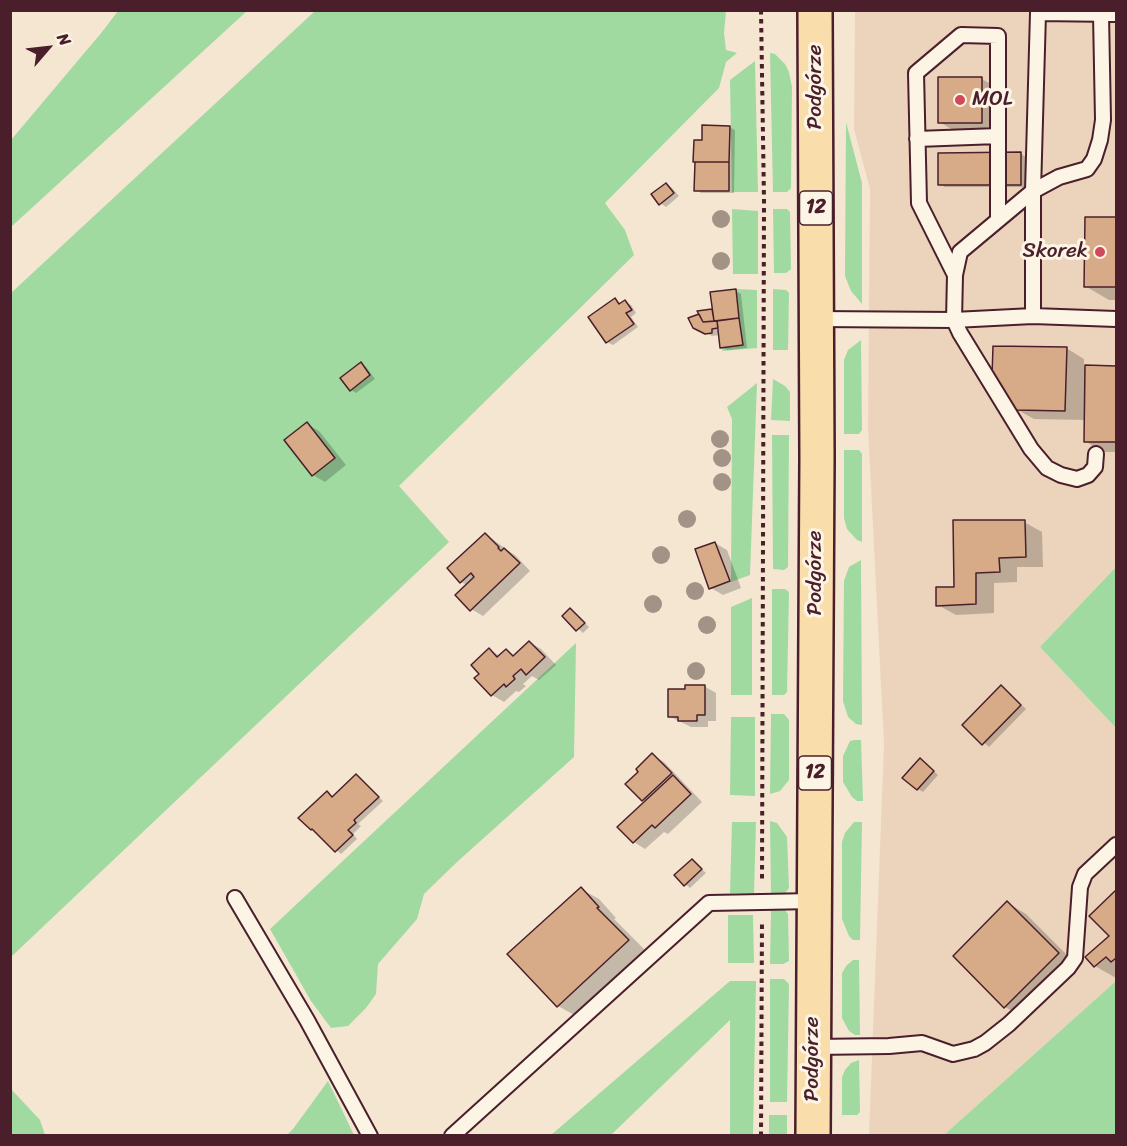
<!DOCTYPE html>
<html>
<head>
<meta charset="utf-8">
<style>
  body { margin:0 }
  #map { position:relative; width:1127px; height:1146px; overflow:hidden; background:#f5e6d2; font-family:Sriracha,sans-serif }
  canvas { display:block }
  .frame { position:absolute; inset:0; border:12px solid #4a1f2b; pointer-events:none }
  .north { position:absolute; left:18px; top:18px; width:60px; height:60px; -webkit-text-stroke:4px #fcf5e5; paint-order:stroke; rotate:62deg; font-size:16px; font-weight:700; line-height:24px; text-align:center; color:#4a1f2b }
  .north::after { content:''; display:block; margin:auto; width:21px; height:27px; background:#4a1f2b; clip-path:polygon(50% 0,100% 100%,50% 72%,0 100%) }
</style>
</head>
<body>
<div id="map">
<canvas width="1127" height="1146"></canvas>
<div class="frame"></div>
<div class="north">N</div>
</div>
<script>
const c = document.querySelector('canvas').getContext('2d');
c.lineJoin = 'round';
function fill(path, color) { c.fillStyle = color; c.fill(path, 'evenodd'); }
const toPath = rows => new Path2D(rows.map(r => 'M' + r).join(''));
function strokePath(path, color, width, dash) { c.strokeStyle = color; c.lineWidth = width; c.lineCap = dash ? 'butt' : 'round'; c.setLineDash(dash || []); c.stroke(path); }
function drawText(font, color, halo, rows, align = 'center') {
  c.font = font + ' Sriracha,sans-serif'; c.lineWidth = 6; c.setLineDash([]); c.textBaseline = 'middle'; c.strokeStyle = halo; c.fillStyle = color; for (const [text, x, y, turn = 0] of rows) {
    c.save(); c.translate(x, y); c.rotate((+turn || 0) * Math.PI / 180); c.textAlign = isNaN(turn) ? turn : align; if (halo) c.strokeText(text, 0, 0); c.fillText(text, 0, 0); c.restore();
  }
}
fill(toPath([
  [855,11,1116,11,1116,567,1040,647,1116,728,1116,981,944,1135,869,1135,884,744,868,428,870,189,854,129]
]), '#ecd4bc');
fill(toPath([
  [118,11,247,11,11,227,11,140,102,32],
  [315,11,726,11,724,33,726,50,737,53,726,62,719,88,605,203,625,230,634,255,399,486,449,542,11,957,11,293],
  [770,53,775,54,785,64,789,72,792,87,791,188,787,192,773,192],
  [755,61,758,192,732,192,730,80],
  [846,122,862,183,862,304,851,291,845,276],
  [732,209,758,211,758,274,733,274],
  [773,209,787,209,790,212,791,269,786,273,774,273],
  [736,289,757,290,757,348,723,351,721,348,742,345],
  [773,289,786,290,789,293,788,350,773,350],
  [861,340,862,430,859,434,844,434,844,360,848,350],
  [773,379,785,386,790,392,790,421,771,420],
  [757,383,750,575,731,582,732,419,727,407],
  [772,435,789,435,788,567,784,570,773,569],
  [844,450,859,450,862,454,862,542,857,540,847,529,844,518],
  [861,560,862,725,856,724,848,717,843,701,844,581,849,567],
  [1116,567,1116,728,1040,647],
  [772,589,785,589,789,592,787,692,784,695,772,695],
  [752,598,752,695,731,695,731,607],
  [576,643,574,757,457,862,424,894,417,919,378,964,376,994,366,1008,348,1026,331,1028,311,1001,270,929],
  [771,714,784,714,789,720,789,780,780,791,770,794],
  [731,717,755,717,755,796,730,795],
  [855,740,861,740,863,801,857,801,852,797,843,782,843,756,850,741],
  [770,821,777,823,787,837,789,888,785,893,771,894],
  [732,822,756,822,754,893,730,893],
  [854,822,862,822,860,940,853,940,849,936,842,919,842,842,845,833],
  [771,910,785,910,788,914,789,961,783,964,770,964],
  [728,915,753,915,754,963,728,963],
  [853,960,859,960,860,1035,855,1035,849,1031,842,1018,842,973,846,966],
  [770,979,784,979,789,984,787,1102,770,1102],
  [730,981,756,981,753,1135,730,1135,730,1020,611,1135,551,1135],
  [1116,981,1116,1135,944,1135],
  [859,1060,860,1112,857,1115,842,1115,842,1077,845,1070,851,1063],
  [328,1081,354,1135,287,1135,293,1129],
  [11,1089,40,1120,45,1135,11,1135],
  [769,1115,787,1115,787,1135,769,1135]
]), '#a0daa0');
fill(toPath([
  [982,79,1000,89,1000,133,957,132,939,122],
  [729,127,735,130,734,193,701,193,696,190,703,141],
  [1021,154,1026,157,1026,187,945,187,939,184],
  [666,184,672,188,679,196,666,207,660,203],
  [1086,219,1116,219,1116,300,1109,300,1085,286],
  [736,291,741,294,747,348,727,350,721,347,720,335,712,336,694,327,701,315,700,312,714,311],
  [615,300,622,304,625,302,631,305,636,313,631,317,638,327,613,345,607,342],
  [1066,348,1084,359,1084,367,1116,368,1116,452,1103,452,1085,441,1086,420,1034,419,1016,409],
  [361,364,366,367,375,379,356,393,351,390],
  [307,424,319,431,346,465,325,482,313,475],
  [1024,522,1042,532,1043,567,1017,567,1017,582,994,583,994,613,956,615,938,605],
  [485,534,516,556,530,571,483,616,471,609,467,585,461,582,449,568],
  [715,543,727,550,741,588,723,595,711,588],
  [571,610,589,627,583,633,564,616],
  [529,642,541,649,556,665,539,680,532,676,523,684,526,686,519,692,516,691,504,702,492,695,476,678,481,674,490,650,500,656,506,651,515,656],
  [704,686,716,693,716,721,708,721,708,727,691,727,669,716,686,691],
  [1006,690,1026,709,989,747,964,725],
  [652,755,664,762,702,802,668,834,664,832,645,849,634,842,647,802,643,800,640,772],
  [926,763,938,775,923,792,918,789],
  [356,775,383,801,358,824,361,826,353,834,357,839,341,854,317,832,312,829,327,793,334,797],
  [693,861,706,873,690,888,685,884],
  [581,889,599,899,616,918,614,919,646,951,576,1016,558,1006],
  [1116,892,1116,978,1095,966,1111,936,1091,916],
  [1008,903,1026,914,1076,964,1023,1017,1005,1007]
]), '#0003');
const building = toPath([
  [938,77,982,77,982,123,938,123,938,77],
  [702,125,730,126,729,162,693,162,694,140,702,140,702,125],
  [1021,152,1021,185,938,185,938,153,1021,152],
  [695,162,729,162,729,191,694,191,695,162],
  [666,183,674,193,659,205,651,194,666,183],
  [1085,217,1116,217,1116,287,1084,287,1085,217],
  [736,289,739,318,714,321,710,292,736,289],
  [615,298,619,304,625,300,632,310,626,313,634,324,606,343,588,317,615,298],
  [712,309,714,321,703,322,697,311,712,309],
  [699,314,703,322,717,321,718,328,712,329,712,333,705,334,693,328,688,318,699,314],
  [739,318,743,345,720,348,717,321,739,318],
  [993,346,1067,347,1065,411,1015,410,992,376,993,346],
  [361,362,370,375,350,391,340,378,361,362],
  [1085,365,1116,366,1116,442,1084,442,1085,365],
  [307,422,335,458,312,476,284,440,307,422],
  [953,520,1025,520,1026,557,999,558,1000,572,976,573,976,604,936,606,936,587,954,587,953,520],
  [485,533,499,547,498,548,501,551,504,548,520,563,470,611,455,595,474,577,471,573,460,583,447,568,485,533],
  [715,542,730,581,709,589,695,549,715,542],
  [570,608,585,623,576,631,562,616,570,608],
  [529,641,545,657,526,675,521,669,513,676,515,679,506,687,504,684,491,696,474,678,479,674,471,665,489,648,497,657,506,649,513,656,529,641],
  [685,685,705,685,705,715,697,715,697,721,678,721,678,717,668,717,668,689,685,689,685,685],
  [1001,685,1021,705,982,745,962,725,1001,685],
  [652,753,672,773,642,801,625,784,638,772,636,769,652,753],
  [920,758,934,771,917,790,902,778,920,758],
  [356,774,379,797,354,820,356,823,348,830,353,835,335,852,312,829,311,830,298,818,327,791,332,797,356,774],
  [673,775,691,794,655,828,652,825,633,843,617,827,673,775],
  [692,859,702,869,684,886,674,875,692,859],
  [581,887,599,907,597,908,629,940,557,1007,507,954,581,887],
  [1116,890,1116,958,1111,962,1106,957,1094,967,1085,957,1109,936,1089,916,1116,890],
  [1007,901,1059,953,1004,1008,953,956,1007,901]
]);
fill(building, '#d7ab88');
strokePath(building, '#4a1f2b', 1.5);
const lane = toPath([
  [917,139,998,136],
  [955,275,919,203,916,73,961,35,998,36,998,220],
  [1033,316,1033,191,1059,177,1087,169,1094,159,1100,140,1103,120,1101,14],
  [817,319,954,320,1033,316,1116,319],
  [1096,454,1095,467,1088,475,1077,479,1061,475,1047,468,1031,449,960,333,954,320,955,275,960,252,1033,191,1038,13,1116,14],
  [235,898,307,1020,370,1136],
  [814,1047,889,1046,922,1043,953,1054,974,1049,985,1043,1009,1024,1068,968,1075,958,1080,887,1085,874,1116,845],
  [452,1136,709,903,814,901]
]);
const highway = toPath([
  [813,1136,817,458,815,10]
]);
strokePath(lane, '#4a1f2b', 18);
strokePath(highway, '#4a1f2b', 38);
strokePath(toPath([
  [761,10,764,200,762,883],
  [761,1136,762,920]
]), '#4a1f2b', 4, [4.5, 4.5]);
strokePath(lane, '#fcf5e5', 14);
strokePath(highway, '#f9deab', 33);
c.fillStyle = '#a39286';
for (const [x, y] of [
  [721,219],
  [721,261],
  [720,439],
  [722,458],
  [722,482],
  [687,519],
  [661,555],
  [695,591],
  [653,604],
  [707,625],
  [696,671]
]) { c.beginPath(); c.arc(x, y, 9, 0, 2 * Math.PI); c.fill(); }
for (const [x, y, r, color] of [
  [960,100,6,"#d1495b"],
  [1100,252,6,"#d1495b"]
]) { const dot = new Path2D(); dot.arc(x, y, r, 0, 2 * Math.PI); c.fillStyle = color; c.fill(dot); strokePath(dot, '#fcf5e5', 2); }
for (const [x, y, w] of [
  [816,208,33],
  [815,773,33]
]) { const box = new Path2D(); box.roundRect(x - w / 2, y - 17, w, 34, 4.5); c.fillStyle = '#fcf5e5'; c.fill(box); strokePath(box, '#4a1f2b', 1.5); }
drawText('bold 20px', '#4a1f2b', null, [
  ["12",816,208],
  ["12",815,773]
]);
drawText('21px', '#4a1f2b', '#fcf5e5', [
  ["Podgórze",816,87,-90],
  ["Podgórze",816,573,-90],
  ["Podgórze",813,1059,-90]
]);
drawText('21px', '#4a1f2b', '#fcf5e5', [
  ["MOL",972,100],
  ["Skorek",1088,252,"right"]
], 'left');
</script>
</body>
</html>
